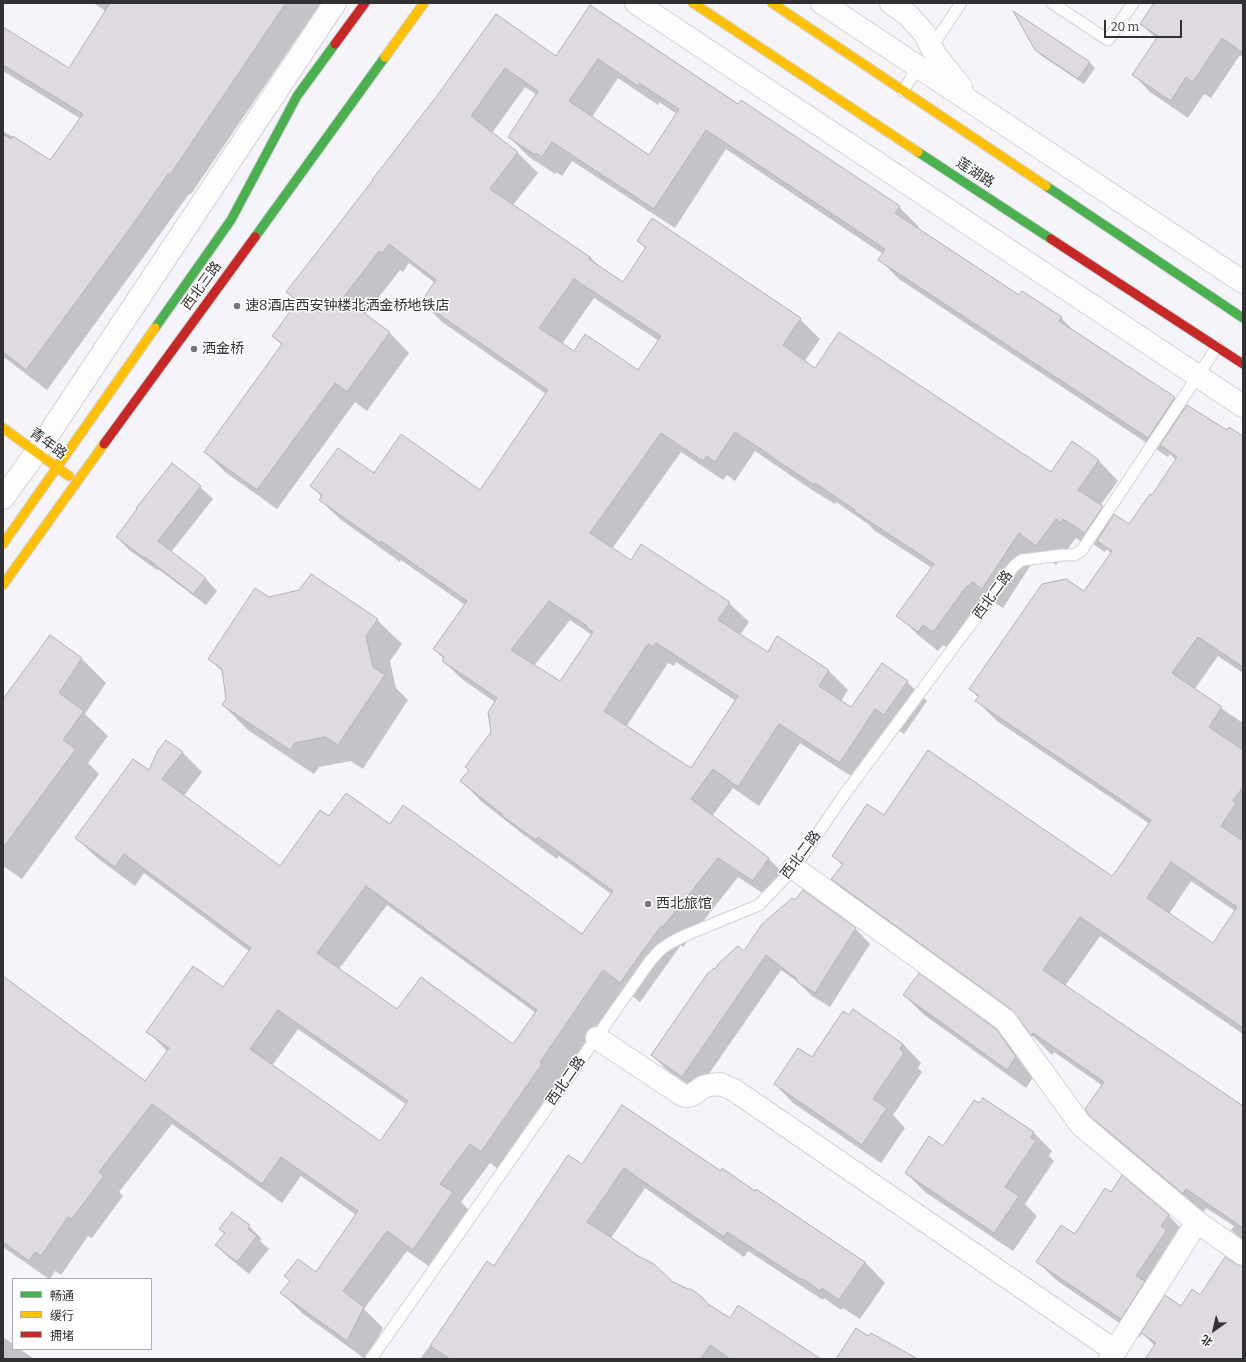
<!DOCTYPE html>
<html>
<head>
<meta charset="utf-8">
<style>
  body { margin:0 }
  #map { position:relative; width:1246px; height:1362px; overflow:hidden; background:#f4f4fa; font-family:Bitter,"Noto Sans SC",serif }
  canvas { display:block }
  .frame { position:absolute; inset:0; border:4px solid #313134; pointer-events:none }
  .legend { position:absolute; left:12px; top:1278px; width:140px; height:72px; box-sizing:border-box; background:#fff; border:1px solid #adadae; margin:0; padding:5px 7px; list-style:none; font-size:12px; color:#313134 }
  .legend li { display:flex; align-items:center; gap:8px; height:20px }
  .legend b { width:20px; border:1px solid #adadae }
  .north { position:absolute; left:1194px; top:1310px; width:40px; height:40px; -webkit-text-stroke:3px #fff; paint-order:stroke; rotate:214deg; font-size:11px; font-weight:700; line-height:16px; text-align:center; color:#313134 }
  .north::after { content:''; display:block; margin:auto; width:14px; height:18px; background:#313134; clip-path:polygon(50% 0,100% 100%,50% 72%,0 100%) }
  .scale { position:absolute; left:1104px; top:20px; width:78px; height:18px; box-sizing:border-box; border:2px solid #313134; border-top:0; padding-left:5px; font-size:12px; line-height:14px; white-space:nowrap; color:#313134; -webkit-text-stroke:3px #fff; paint-order:stroke }
</style>
</head>
<body>
<div id="map">
<canvas width="1246" height="1362"></canvas>
<div class="frame"></div>
<ul class="legend">
<li><b style="height:5px;background:#4caf50"></b>畅通</li>
<li><b style="height:5px;background:#ffc107"></b>缓行</li>
<li><b style="height:5px;background:#c62828"></b>拥堵</li>
</ul>
<div class="north">北</div>
<div class="scale">20 m</div>
</div>
<script>
const c = document.querySelector('canvas').getContext('2d');
c.lineJoin = 'round';
function fill(path, color) { c.fillStyle = color; c.fill(path, 'evenodd'); }
const toPath = rows => new Path2D(rows.map(r => 'M' + r).join(''));
function strokePath(path, color, width, dash) { c.strokeStyle = color; c.lineWidth = width; c.lineCap = dash ? 'butt' : 'round'; c.setLineDash(dash || []); c.stroke(path); }
function drawText(font, color, halo, rows, align = 'center') {
  c.font = font + ' Bitter,"Noto Sans SC",serif'; c.lineWidth = 3; c.setLineDash([]); c.textBaseline = 'middle'; c.strokeStyle = halo; c.fillStyle = color; for (const [text, x, y, turn = 0] of rows) {
    c.save(); c.translate(x, y); c.rotate((+turn || 0) * Math.PI / 180); c.textAlign = isNaN(turn) ? turn : align; if (halo) c.strokeText(text, 0, 0); c.fillText(text, 0, 0); c.restore();
  }
}
fill(toPath([
  [93,3,321,3,191,194,189,194,47,390,5,358,5,359,3,358,3,131,51,161,81,119,3,71,3,28,70,69,106,11],
  [1155,3,1243,3,1243,57,1240,55,1211,98,1204,94,1188,118,1150,92,1133,74,1157,39,1141,24],
  [591,6,739,105,741,102,899,207,919,227,918,229,1019,296,1022,292,1061,318,1077,334,1174,398,1185,409,1227,431,1243,437,1243,673,1218,656,1194,690,1243,723,1243,1034,1100,936,1065,986,1243,1107,1243,1241,1231,1230,1234,1226,1206,1208,1203,1213,1111,1136,1091,1116,1103,1086,1054,1052,1052,1055,1032,1035,1023,1022,852,899,832,879,843,866,833,855,884,817,1113,877,1150,824,997,721,977,701,979,698,970,689,1084,593,1111,554,1107,549,1105,552,1084,538,1081,542,1076,538,1056,565,1039,552,1003,608,992,601,953,651,943,645,938,651,918,635,898,615,932,568,875,531,868,524,836,502,835,504,812,490,755,451,735,481,727,475,723,480,681,452,612,549,631,561,729,603,749,622,740,635,768,653,828,670,848,690,841,701,851,708,907,682,927,701,904,734,895,728,860,782,800,743,759,806,733,788,712,816,769,859,788,878,773,900,738,877,683,947,681,945,640,1002,623,989,559,1083,501,1171,490,1163,461,1202,472,1213,433,1269,407,1251,364,1309,383,1328,368,1359,365,1359,302,1313,282,1293,317,1274,356,1215,301,1176,282,1203,172,1124,119,1192,123,1196,92,1238,88,1236,61,1275,55,1271,50,1279,49,1279,3,1247,3,977,145,1083,168,1052,148,1032,223,988,250,952,144,873,135,886,96,857,76,838,149,771,182,752,202,772,183,797,280,868,329,818,390,825,582,935,611,894,559,856,557,859,524,835,481,801,462,781,470,770,492,732,495,702,463,680,443,661,444,659,434,649,465,605,401,560,400,562,340,519,320,500,322,497,312,486,374,474,480,492,546,394,442,322,422,302,435,283,409,263,403,272,400,270,365,315,390,333,409,353,367,411,355,402,277,509,225,472,205,452,282,345,273,336,298,303,288,292,437,98,496,15,556,58],
  [618,78,658,105,659,102,677,114,650,156,592,117],
  [525,87,537,95,509,137,529,157,555,174,556,172,562,176,572,161,675,228,726,149,883,254,880,260,899,279,1168,457,1170,454,1176,460,1152,496,1129,525,1113,518,1100,506,1118,481,1099,461,1072,442,1051,474,816,370,804,362,820,339,800,319,638,240,646,249,623,283,600,267,590,257,513,205,538,173,518,153,492,133],
  [594,298,659,341,638,371,574,353,562,344],
  [570,620,592,635,560,682,534,666],
  [676,662,736,701,691,770,626,727,668,663,674,666],
  [1191,881,1235,911,1213,944,1169,914],
  [387,905,536,1013,514,1045,397,1010,339,969],
  [298,1029,407,1105,380,1142,272,1066],
  [1036,50,1089,62,1095,68,1084,84,1042,56],
  [200,487,213,499,171,552,205,578,217,591,206,605,158,569,157,570,129,550,117,537,138,509],
  [377,620,402,644,390,661,396,688,408,700,363,769,351,761,319,767,314,774,248,730,223,705,227,699,224,673,209,659],
  [50,636,82,659,106,683,85,714,108,736,88,763,99,774,22,879,3,866,3,713],
  [803,891,856,929,870,944,830,1007,812,996,798,982,781,970,697,1091,667,1070,652,1055,715,970,744,952,795,902],
  [904,995,995,1030,1015,1049,1034,1076,1026,1088,923,1014],
  [903,1044,921,1063,918,1068,922,1072,893,1115,905,1128,881,1163,793,1103,775,1084,812,1059],
  [983,1099,1034,1133,1052,1151,1049,1156,1054,1161,1025,1204,1037,1216,1013,1251,925,1192,906,1173,943,1147],
  [582,1166,721,1172,756,1192,865,1262,885,1283,860,1319,843,1308,841,1310,824,1298,823,1300,748,1251,744,1257,645,1188,611,1238,673,1283,730,1320,813,1359,420,1359,432,1343,433,1344,494,1267],
  [1111,1193,1168,1215,1187,1234,1156,1294,1163,1301,1181,1307,1201,1297,1236,1265,1243,1267,1243,1359,1149,1359,1155,1346,1142,1333,1140,1337,1056,1280,1038,1262,1075,1235],
  [249,1226,262,1239,260,1241,269,1249,249,1274,229,1258,216,1245,225,1234,220,1229],
  [3,1337,13,1344,13,1349,20,1349,34,1359,3,1359]
]), '#0003');
const building = toPath([
  [110,3,286,3,170,175,168,174,131,227,26,370,3,352,3,134,11,139,13,136,50,160,83,114,3,65,3,27,69,68,110,3],
  [1154,3,1243,3,1243,53,1222,38,1193,82,1186,77,1171,101,1132,75,1158,36,1140,24,1154,3],
  [590,5,738,104,741,100,900,206,895,213,1019,295,1022,291,1062,317,1059,321,1175,397,1148,438,878,260,885,249,706,130,654,209,552,142,542,157,536,153,535,155,508,137,538,91,505,68,471,116,518,152,490,189,590,257,589,259,623,282,646,247,637,241,652,218,801,318,783,345,815,368,839,332,1051,472,1072,441,1099,460,1078,490,1103,506,1085,533,1063,519,1061,523,1056,519,1036,546,1019,533,982,589,972,582,968,587,967,586,933,632,923,625,918,632,896,616,934,564,854,511,855,510,815,483,814,485,791,470,773,458,773,457,735,432,715,462,707,456,703,461,661,433,590,533,631,560,641,544,730,602,718,620,768,652,777,636,829,670,819,686,851,707,882,663,908,681,884,715,875,709,840,763,779,724,738,787,713,769,691,799,769,858,753,881,718,858,663,927,661,926,620,983,603,970,540,1062,542,1064,481,1152,470,1144,440,1184,453,1192,413,1250,387,1231,343,1291,364,1307,347,1341,280,1293,290,1281,284,1276,298,1259,316,1272,358,1211,281,1157,262,1184,152,1104,99,1172,104,1176,72,1219,68,1217,41,1256,35,1252,29,1261,3,1242,3,976,145,1081,169,1048,146,1032,193,966,223,987,251,948,124,854,115,867,75,838,133,759,149,770,158,750,166,740,183,752,162,779,280,866,320,810,329,816,346,793,390,824,403,805,582,934,613,891,538,837,536,840,502,816,503,815,460,781,469,770,465,767,491,732,488,712,497,698,442,661,444,657,433,649,467,601,381,541,380,543,319,500,322,495,310,486,338,448,374,473,401,434,480,490,548,390,421,302,436,280,389,244,382,253,379,251,343,298,390,332,347,392,335,383,257,490,204,452,282,344,272,336,298,301,286,292,373,180,372,180,436,97,496,14,556,56,590,5],
  [598,59,638,86,639,83,679,109,649,155,569,101,598,59],
  [574,279,661,336,638,370,585,334,574,351,539,328,574,279],
  [549,601,587,626,586,627,593,632,560,681,511,650,549,601],
  [656,643,738,696,691,768,604,711,648,644,653,647,656,643],
  [366,886,537,1010,513,1044,421,977,397,1009,317,953,366,886],
  [278,1010,408,1101,380,1141,250,1049,278,1010],
  [1013,11,1090,62,1078,79,1035,50,1013,11],
  [1187,405,1227,430,1229,427,1243,436,1243,667,1198,637,1172,673,1222,707,1209,727,1243,750,1243,787,1233,801,1236,803,1221,826,1243,841,1243,1028,1080,917,1043,970,1243,1106,1243,1228,1186,1189,1183,1194,1090,1116,1085,1109,1104,1082,1033,1033,1032,1036,1012,1010,831,879,843,864,832,856,867,804,884,815,928,750,1112,876,1116,871,1151,820,975,701,979,696,969,689,1042,584,1066,579,1084,591,1112,551,1097,541,1114,514,1129,524,1150,494,1152,495,1177,457,1160,445,1187,405],
  [1171,862,1237,907,1213,943,1147,898,1171,862],
  [172,463,201,486,158,541,206,578,193,594,145,557,144,558,116,537,137,509,136,508,172,463],
  [311,574,378,619,366,636,373,667,385,675,338,745,325,737,295,743,290,750,222,705,226,699,222,669,208,659,255,588,269,597,299,590,311,574],
  [50,635,82,658,59,693,84,711,63,740,76,749,3,848,3,699,50,635],
  [803,890,856,928,815,993,796,981,797,979,766,955,682,1077,651,1055,707,974,714,968,715,969,719,963,738,946,744,951,762,924,792,898,795,900,803,890],
  [919,973,996,1029,1016,1057,1007,1070,903,995,919,973],
  [853,1009,903,1044,900,1049,904,1053,873,1099,887,1108,862,1145,774,1084,798,1048,812,1057,843,1011,849,1015,853,1009],
  [983,1098,1034,1132,1031,1138,1036,1141,1005,1187,1019,1196,994,1233,905,1173,929,1136,943,1146,974,1100,979,1103,983,1098],
  [622,1105,721,1171,722,1168,755,1191,756,1189,865,1262,839,1300,822,1288,820,1291,803,1279,802,1280,727,1232,724,1237,624,1168,587,1222,606,1234,638,1256,654,1264,673,1282,688,1289,691,1289,702,1297,708,1304,730,1318,738,1305,821,1359,730,1359,710,1345,701,1359,450,1359,430,1346,487,1261,494,1266,568,1155,582,1164,622,1105],
  [1122,1175,1169,1215,1161,1226,1167,1230,1136,1276,1145,1281,1121,1319,1036,1262,1061,1225,1075,1234,1105,1188,1111,1192,1122,1175],
  [232,1212,250,1225,248,1229,257,1236,237,1262,215,1245,225,1233,219,1229,232,1212],
  [1225,1257,1236,1264,1243,1266,1243,1359,1145,1359,1156,1343,1141,1333,1165,1295,1181,1306,1192,1289,1200,1295,1225,1257],
  [856,1328,868,1336,871,1333,918,1359,836,1359,856,1328]
]);
fill(building, '#dfd9e0');
strokePath(building, '#b3b2b5', 1);
const lane = toPath([
  [1052,3,1108,40,1133,3],
  [931,48,961,3],
  [903,91,920,64],
  [371,1359,650,961,660,950,670,943,686,935,759,905,794,868,844,795,1014,566,1022,560,1063,555,1074,555,1082,550,1217,347]
]);
const street = toPath([
  [636,3,1243,406],
  [822,3,1243,282],
  [891,3,908,15,924,33,936,56,961,87],
  [3,498,36,453,335,3],
  [794,868,1005,1020,1081,1125,1197,1222,1243,1254],
  [597,1038,681,1094,685,1096,692,1095,703,1087,710,1085,720,1084,734,1090,1115,1351],
  [1110,1359,1197,1222]
]);
const fast = toPath([
  [918,152,1051,239],
  [1046,186,1243,318],
  [255,237,385,57],
  [155,328,231,220,297,96,335,44]
]);
const slow = toPath([
  [693,3,918,152],
  [772,3,1046,186],
  [385,57,424,3],
  [3,428,69,476],
  [3,544,155,328],
  [3,585,104,444]
]);
const jam = toPath([
  [335,44,365,3],
  [1051,239,1243,364],
  [104,444,255,237]
]);
strokePath(lane, '#d2d2d7', 13);
strokePath(street, '#d2d2d7', 24);
strokePath(fast, '#d2d2d7', 11);
strokePath(slow, '#d2d2d7', 11);
strokePath(jam, '#d2d2d7', 11);
strokePath(lane, '#fdfdfe', 11);
strokePath(street, '#fdfdfe', 22);
strokePath(fast, '#4caf50', 9);
strokePath(slow, '#ffc107', 9);
strokePath(jam, '#c62828', 9);
for (const [x, y, r, color] of [
  [237,306,4,"#757579"],
  [194,349,4,"#757579"],
  [648,904,4,"#757579"]
]) { const dot = new Path2D(); dot.arc(x, y, r, 0, 2 * Math.PI); c.fillStyle = color; c.fill(dot); strokePath(dot, '#fff', 1.5); }
drawText('14px', '#313134', '#fff', [
  ["莲湖路",975,173,33],
  ["西北三路",202,286,-54],
  ["青年路",48,444,36],
  ["西北二路",993,595,-54],
  ["西北二路",801,855,-53],
  ["西北二路",566,1081,-55]
]);
drawText('14px', '#313134', '#fff', [
  ["速8酒店西安钟楼北洒金桥地铁店",245,306],
  ["洒金桥",202,349],
  ["西北旅馆",656,904]
], 'left');
</script>
</body>
</html>
